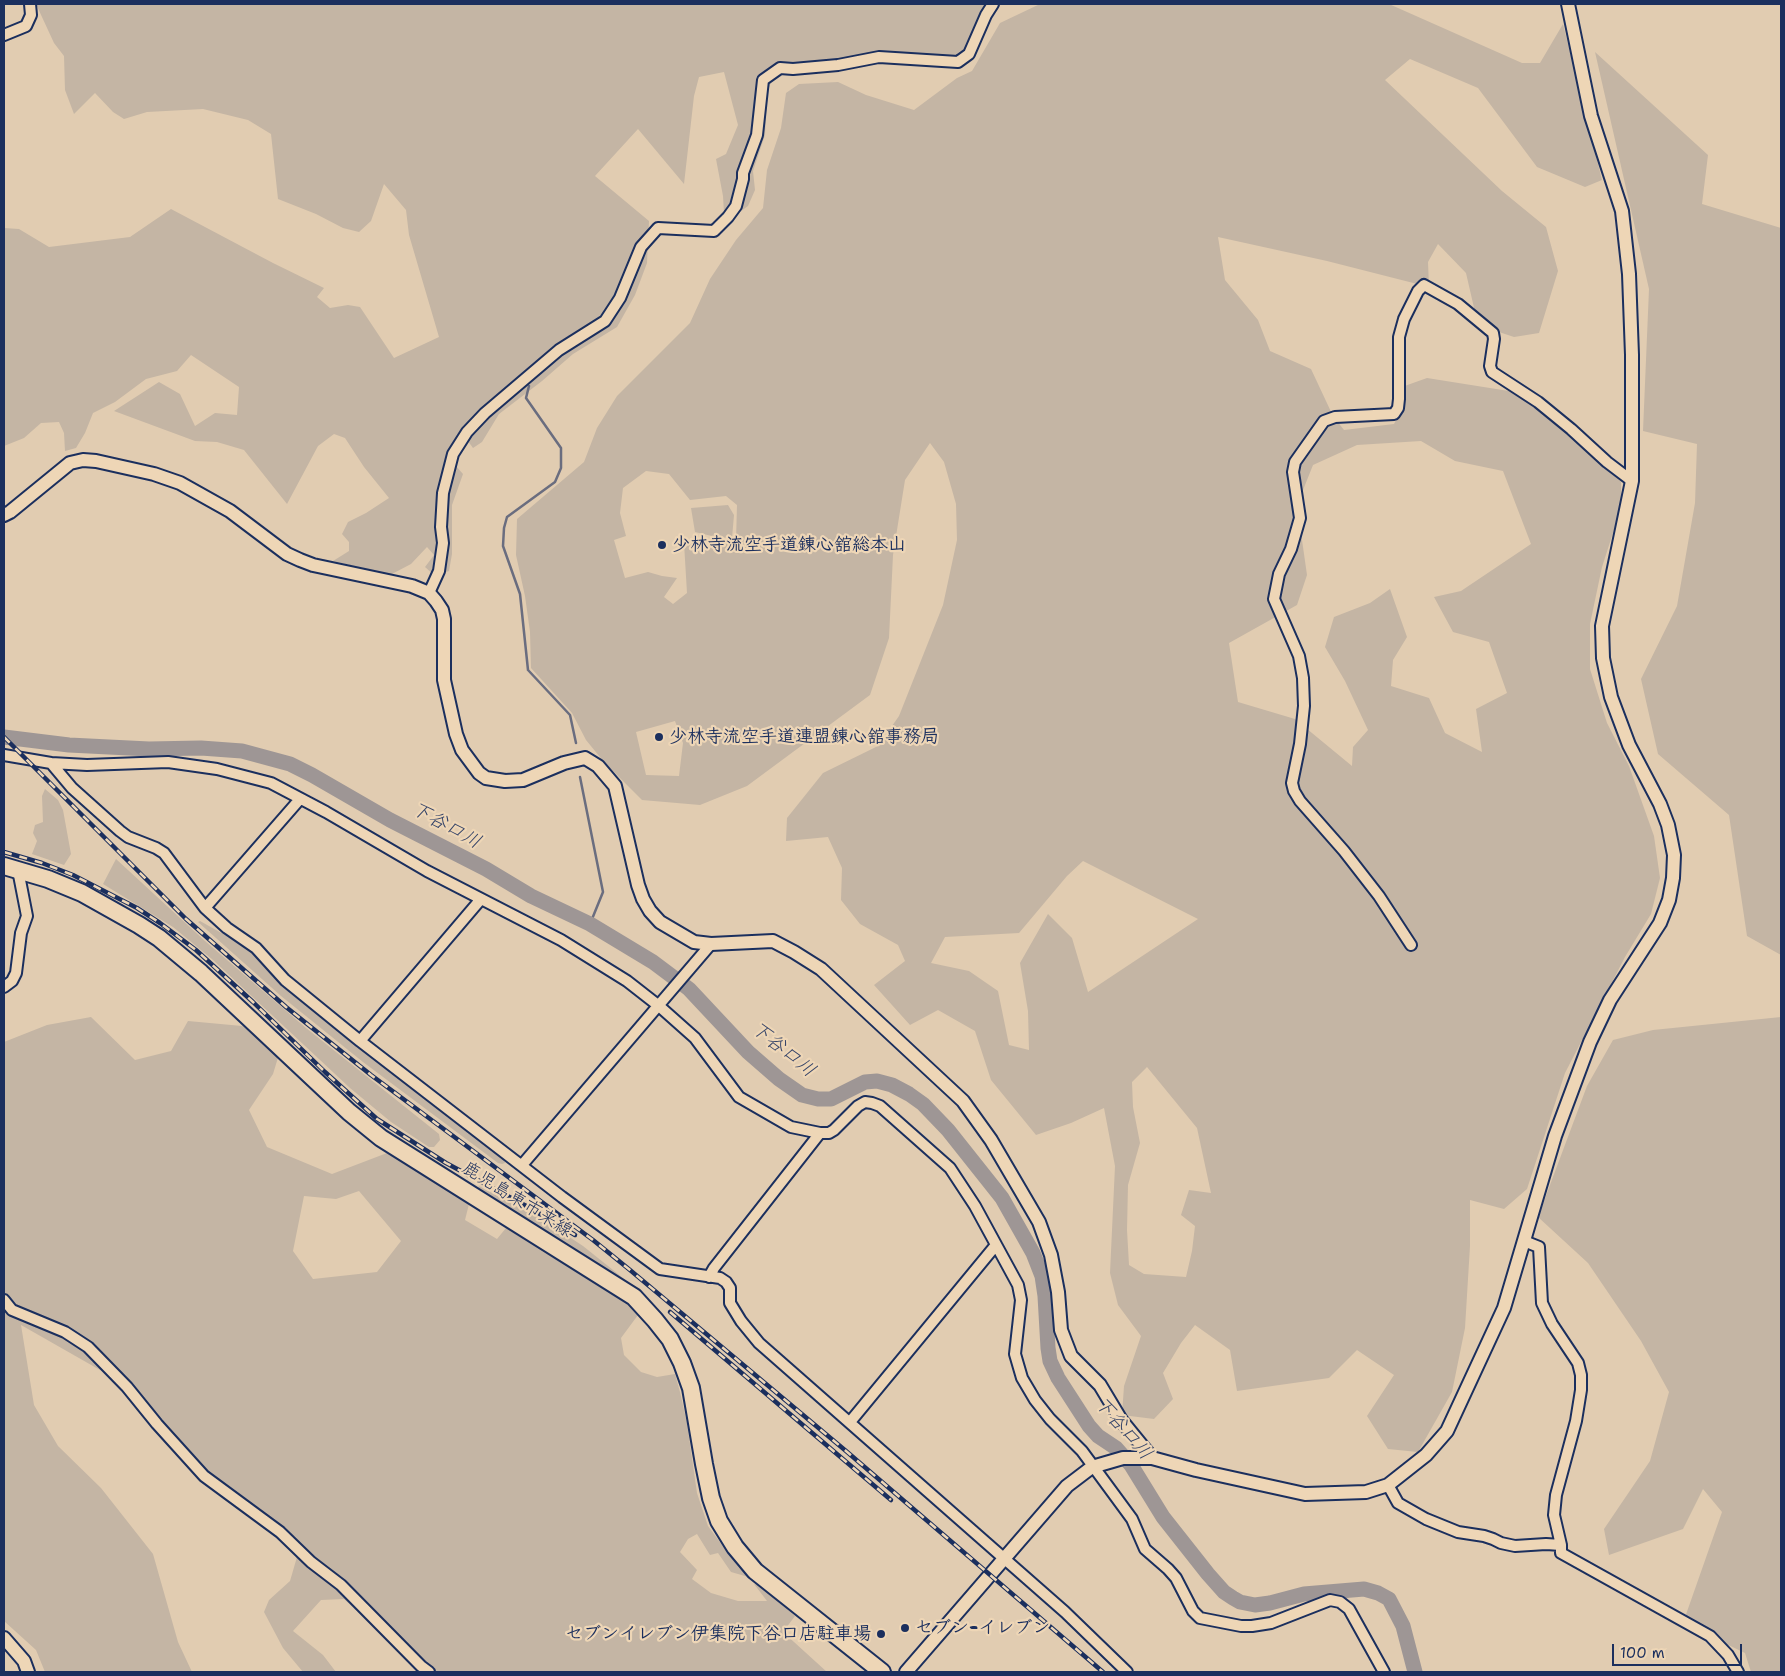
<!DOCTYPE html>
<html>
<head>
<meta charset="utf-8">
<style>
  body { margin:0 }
  #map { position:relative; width:1785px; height:1676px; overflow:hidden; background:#e1ccb1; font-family:"Shantell Sans",sans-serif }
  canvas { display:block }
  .frame { position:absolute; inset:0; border:5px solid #1b2f5e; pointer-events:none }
  .scale { position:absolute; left:1612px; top:1644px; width:130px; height:22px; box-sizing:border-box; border:2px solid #1b2f5e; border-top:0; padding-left:6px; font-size:15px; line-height:18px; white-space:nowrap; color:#1b2f5e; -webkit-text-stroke:4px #eed6b6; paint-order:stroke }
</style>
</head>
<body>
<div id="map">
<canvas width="1785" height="1676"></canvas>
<div class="frame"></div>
<div class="scale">100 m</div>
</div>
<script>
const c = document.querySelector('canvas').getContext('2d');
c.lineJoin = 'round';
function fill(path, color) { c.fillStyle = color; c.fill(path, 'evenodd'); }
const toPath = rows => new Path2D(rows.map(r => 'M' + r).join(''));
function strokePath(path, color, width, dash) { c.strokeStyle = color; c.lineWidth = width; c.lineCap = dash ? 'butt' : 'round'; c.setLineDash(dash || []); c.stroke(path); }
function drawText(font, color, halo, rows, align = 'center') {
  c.font = font + ' "Shantell Sans","Klee One",sans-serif'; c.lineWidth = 4.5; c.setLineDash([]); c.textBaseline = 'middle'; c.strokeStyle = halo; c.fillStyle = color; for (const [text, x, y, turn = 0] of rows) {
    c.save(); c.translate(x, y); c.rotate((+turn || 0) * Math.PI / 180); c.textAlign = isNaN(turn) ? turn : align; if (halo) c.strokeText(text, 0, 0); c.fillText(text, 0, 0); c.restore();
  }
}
fill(toPath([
  [36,4,1001,4,992,11,966,53,945,60,904,60,810,73,793,66,772,79,767,94,765,135,753,171,755,190,748,206,737,214,724,213,723,196,716,159,726,154,738,125,724,72,699,77,694,96,684,184,638,129,595,176,649,221,647,263,635,295,617,327,573,354,542,381,499,414,482,442,473,448,462,433,454,442,447,456,463,474,452,505,452,554,449,571,435,576,425,567,434,555,427,547,411,564,390,575,333,561,349,551,349,542,342,534,348,522,366,513,389,498,364,467,345,438,334,434,318,446,287,504,244,450,217,442,195,441,114,411,159,382,180,394,195,426,215,413,237,415,239,387,191,355,177,371,146,379,115,402,93,413,85,433,76,448,65,451,64,433,59,422,41,423,24,438,4,446,4,228,19,229,49,247,130,237,171,209,273,263,324,288,317,297,330,308,348,305,360,307,394,358,439,337,409,235,406,210,384,184,371,221,359,232,343,228,316,214,278,199,271,134,248,120,203,109,147,112,124,119,113,112,95,93,74,114,65,90,64,56,54,43],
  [1040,4,1389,4,1522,63,1540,63,1563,24,1602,180,1585,187,1537,167,1478,88,1410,59,1385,80,1502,191,1546,227,1558,271,1539,333,1514,337,1478,325,1466,273,1438,244,1428,262,1429,287,1327,261,1218,237,1225,280,1258,320,1270,351,1311,369,1333,416,1344,430,1394,424,1400,412,1399,388,1427,378,1515,392,1580,438,1621,482,1621,508,1602,567,1590,624,1590,669,1607,723,1629,766,1654,836,1660,878,1651,914,1625,957,1565,1073,1527,1189,1504,1209,1470,1200,1470,1246,1465,1328,1452,1392,1418,1452,1388,1449,1367,1416,1394,1375,1357,1350,1329,1378,1237,1391,1230,1350,1195,1325,1181,1343,1163,1373,1173,1399,1154,1419,1122,1415,1124,1386,1141,1336,1118,1305,1110,1273,1115,1166,1104,1108,1071,1123,1036,1135,991,1080,975,1031,938,1010,910,1025,874,985,905,961,898,945,860,924,841,900,842,868,828,837,786,841,787,818,823,773,878,746,899,716,943,605,957,540,956,504,944,462,930,443,905,480,893,555,889,638,870,695,747,786,700,805,642,800,604,762,586,740,572,713,531,668,530,632,525,596,516,555,517,519,584,462,597,428,617,396,690,323,710,279,736,240,763,208,767,170,781,128,786,93,799,84,838,82,866,95,914,110,957,78,972,71,1000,23],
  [1421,441,1455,461,1503,471,1531,544,1461,591,1434,597,1453,632,1489,642,1507,693,1476,709,1482,752,1445,733,1429,698,1391,686,1393,660,1407,637,1390,589,1370,603,1334,617,1325,647,1345,681,1368,730,1353,747,1352,766,1295,719,1238,702,1229,643,1297,605,1307,575,1297,505,1313,465,1357,445],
  [646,471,669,474,690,500,726,496,737,505,736,541,684,543,687,593,673,604,664,597,677,578,662,576,648,572,625,578,614,540,626,536,620,513,623,488],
  [675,721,683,743,679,776,646,775,636,732],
  [1083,861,1198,919,1088,992,1072,938,1048,914,1020,963,1028,1011,1029,1050,1009,1045,998,991,969,971,931,963,945,937,1019,933,1067,876],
  [1147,1067,1197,1128,1211,1193,1189,1190,1181,1215,1195,1226,1192,1251,1186,1277,1144,1274,1129,1265,1127,1230,1128,1185,1140,1143,1133,1107,1132,1082],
  [1595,52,1708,155,1702,204,1781,228,1781,955,1747,936,1729,815,1658,754,1641,679,1677,606,1695,503,1697,444,1643,431,1649,289],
  [728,505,734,515,732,538,716,537,695,532,691,508],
  [45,789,58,800,63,810,71,854,64,865,32,854,37,841,33,833,35,825,43,822,42,796],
  [116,859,205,941,306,1028,439,1134,440,1140,434,1147,429,1147,391,1122,350,1088,213,960,173,927,103,884],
  [200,921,250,949,265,968,296,996,503,1158,505,1163,502,1164,498,1163,363,1062,281,996,198,922],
  [91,1017,135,1060,171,1051,188,1021,242,1026,280,1051,273,1074,249,1110,267,1147,332,1174,387,1153,469,1204,465,1220,497,1239,506,1228,543,1252,604,1286,632,1306,638,1315,621,1338,624,1355,641,1372,657,1377,675,1374,680,1392,687,1423,697,1493,708,1526,739,1568,752,1578,731,1572,718,1553,710,1555,697,1534,688,1539,680,1552,697,1570,692,1579,711,1593,738,1601,767,1601,754,1584,760,1586,795,1616,783,1632,827,1672,421,1672,344,1599,321,1600,293,1631,323,1655,336,1672,303,1672,283,1648,264,1612,269,1600,290,1581,297,1557,273,1535,197,1477,107,1374,21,1325,34,1405,58,1446,101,1488,153,1554,178,1642,192,1672,45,1672,36,1650,4,1621,4,1042,47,1025],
  [359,1191,401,1241,377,1272,313,1279,293,1251,304,1196,336,1199],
  [1781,1017,1781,1672,1751,1672,1745,1653,1683,1623,1722,1512,1703,1489,1683,1529,1609,1555,1604,1529,1650,1461,1669,1392,1641,1341,1588,1263,1538,1217,1587,1086,1613,1040,1653,1030],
  [479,1186,551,1225,583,1246,633,1286,630,1287,477,1190]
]), '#c4b5a4');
strokePath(toPath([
  [529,386,526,398,561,448,561,468,555,482,507,517,504,528,503,546,520,594,528,670,570,715,576,743],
  [580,777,603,892,590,924]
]), '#6a6d7f', 2.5);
strokePath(toPath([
  [4,737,69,745,149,749,201,748,242,751,290,764,312,775,390,820,486,869,531,896,590,924,653,962,689,989,748,1052,779,1079,802,1095,818,1099,831,1099,865,1082,877,1081,892,1085,909,1094,923,1104,948,1130,1002,1198,1033,1253,1042,1276,1045,1296,1048,1348,1050,1361,1058,1378,1089,1426,1098,1436,1116,1448,1131,1465,1163,1517,1208,1574,1224,1592,1233,1598,1240,1602,1255,1605,1270,1603,1304,1594,1364,1589,1378,1593,1389,1599,1403,1626,1415,1672]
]), '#9e9695', 15);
const minor = toPath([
  [4,35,26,26,31,15,30,4],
  [429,593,439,571,443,543,441,527,443,493,453,454,467,432,485,413,559,350,605,321,620,298,641,247,658,228,714,231,728,217,736,206,743,179,743,173,757,135,763,80,780,68,793,69,838,65,879,57,958,62,969,54,986,15,993,4],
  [4,755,51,763],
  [205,908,300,799],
  [1411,945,1379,896,1344,851,1300,801,1294,791,1292,783,1300,744,1304,706,1303,678,1299,656,1274,599,1279,574,1291,549,1300,518,1293,472,1295,462,1324,421,1335,417,1394,414,1398,408,1399,399,1399,337,1404,319,1418,291,1424,285,1458,304,1493,333,1494,339,1490,366,1492,372,1538,402,1571,429,1607,462,1632,481],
  [4,987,12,981,16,973,21,933,27,916,18,870],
  [360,1041,481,899],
  [522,1165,711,944],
  [1524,1241,1539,1247,1542,1303,1552,1324,1578,1363,1581,1375,1581,1390,1576,1421,1556,1495,1554,1515,1561,1545,1561,1553,1710,1636,1728,1655,1738,1672],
  [709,1277,714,1268,820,1133],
  [4,1300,12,1310,65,1332,88,1347,127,1387,157,1424,204,1476,280,1532,311,1562,341,1585,421,1666,429,1672],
  [850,1422,996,1245],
  [1388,1485,1398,1503,1426,1519,1458,1532,1484,1536,1493,1539,1501,1543,1515,1546,1546,1544,1561,1545],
  [1127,1672,1065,1612,759,1343,741,1321,730,1303,730,1288,726,1282,720,1278,660,1269,562,1197,360,1041,285,980,256,948,227,928,205,908,164,853,156,848,128,837,120,831,72,788,51,763,87,765,168,762,217,769,271,783,326,812,427,871,561,940,627,981,659,1006,695,1038,739,1097,791,1127,820,1133,829,1133,834,1130,858,1106,865,1102,872,1103,880,1106,950,1168,975,1206,1018,1285,1021,1300,1015,1354,1022,1378,1035,1400,1050,1419,1082,1451,1132,1519,1145,1549,1168,1569,1176,1578,1193,1611,1200,1618,1241,1626,1252,1626,1271,1623,1330,1600,1340,1602,1349,1609,1384,1672]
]);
const tertiary = toPath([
  [4,515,10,512,70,463,83,460,96,461,154,474,180,483,230,511,287,554,300,560,313,565,412,586,429,593,436,601,442,610,444,619,444,680,456,734,462,750,479,773,486,778,505,781,523,780,564,763,585,758,598,766,615,786,638,885,643,899,650,911,660,922,694,942,711,944,773,941,794,952,821,969,963,1101,991,1140,1039,1222,1051,1255,1058,1292,1061,1330,1071,1356,1100,1385,1121,1420,1152,1458,1196,1470,1305,1494,1366,1492,1388,1485,1426,1455,1447,1431,1504,1308,1555,1136,1590,1042,1610,1000,1660,923,1669,900,1673,878,1674,855,1668,825,1660,804,1629,745,1611,697,1603,658,1602,626,1632,481,1632,355,1629,274,1622,211,1591,116,1568,4],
  [4,1638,24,1661,28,1672],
  [906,1672,1067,1486,1092,1467,1123,1458,1152,1458]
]);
const primary = toPath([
  [4,866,48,879,82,893,139,925,159,938,201,973,349,1112,381,1138,634,1297,655,1320,670,1339,682,1363,691,1388,704,1464,711,1498,719,1521,735,1547,755,1571,882,1672]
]);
strokePath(minor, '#1b2f5e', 14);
strokePath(tertiary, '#1b2f5e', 16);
strokePath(primary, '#1b2f5e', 20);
strokePath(minor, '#eed6b6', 10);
strokePath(tertiary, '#eed6b6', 12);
strokePath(primary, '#eed6b6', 16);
const rail = toPath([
  [4,737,186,919,286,1007,371,1075,593,1240,630,1270,846,1451,1103,1672],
  [4,852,42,863,73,875,137,908,160,923,196,950,253,1002,325,1072,377,1119,446,1163,530,1208,575,1235],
  [670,1312,891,1500]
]);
strokePath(rail, '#1b2f5e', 4.5);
strokePath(rail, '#eed6b6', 2.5, [8]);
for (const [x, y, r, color] of [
  [662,545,5,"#1b2f5e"],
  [659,737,5,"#1b2f5e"],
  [905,1628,5,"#1b2f5e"],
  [881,1634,5,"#1b2f5e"]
]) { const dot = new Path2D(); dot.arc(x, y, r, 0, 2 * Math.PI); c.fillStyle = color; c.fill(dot); strokePath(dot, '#eed6b6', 2); }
drawText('bold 18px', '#1b2f5e', '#eed6b6', [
  ["少林寺流空手道錬心舘総本山",672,545],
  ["少林寺流空手道連盟錬心舘事務局",669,737],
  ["セブン-イレブン",915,1628],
  ["セブンイレブン伊集院下谷口店駐車場",871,1634,"right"]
], 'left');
drawText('18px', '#1b2f5e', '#eed6b6', [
  ["鹿児島東市来線",517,1200,32]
]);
drawText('italic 19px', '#354469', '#eed6b6', [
  ["下谷口川",446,826,29],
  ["下谷口川",783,1050,39],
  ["下谷口川",1123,1429,49]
]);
</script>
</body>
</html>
